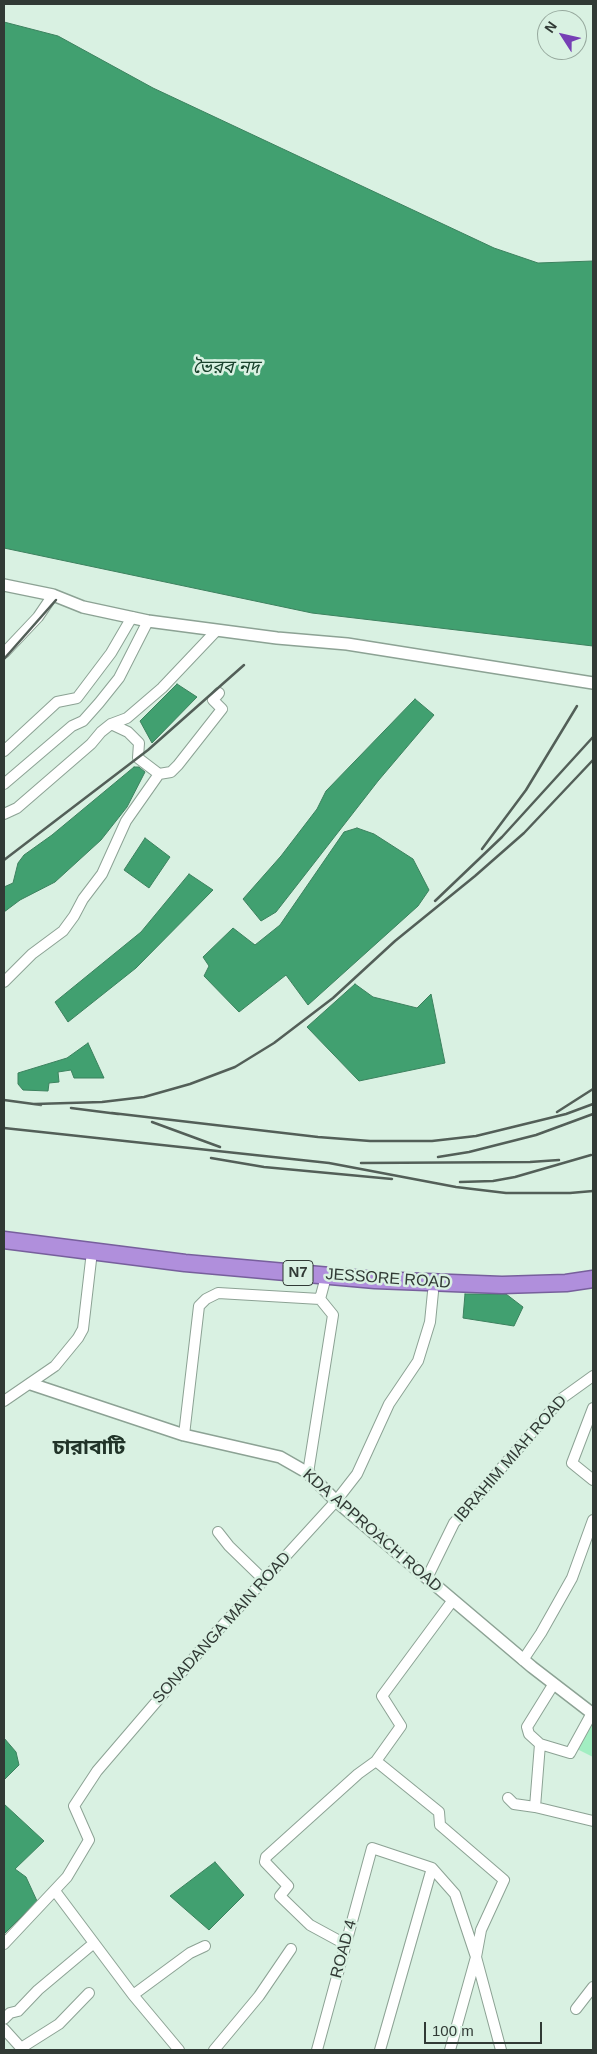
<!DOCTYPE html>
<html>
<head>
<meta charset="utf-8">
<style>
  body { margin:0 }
  #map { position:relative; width:597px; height:2054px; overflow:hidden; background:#d9f1e2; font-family:Helvetica,sans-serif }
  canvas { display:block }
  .frame { position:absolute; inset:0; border:5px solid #313a35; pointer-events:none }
  .north { position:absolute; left:537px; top:10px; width:50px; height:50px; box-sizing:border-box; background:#d9f1e2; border:1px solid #96a89d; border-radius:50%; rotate:305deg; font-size:14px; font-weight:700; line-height:20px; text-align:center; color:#313a35 }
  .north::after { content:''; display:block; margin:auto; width:18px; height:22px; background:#763fb5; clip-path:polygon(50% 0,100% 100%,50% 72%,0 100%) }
  .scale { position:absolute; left:424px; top:2022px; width:118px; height:22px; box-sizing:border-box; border:2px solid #313a35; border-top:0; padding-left:6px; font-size:15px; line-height:18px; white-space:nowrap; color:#313a35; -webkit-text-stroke:4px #d9f1e2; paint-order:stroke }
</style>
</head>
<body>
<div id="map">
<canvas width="597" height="2054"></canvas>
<div class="frame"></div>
<div class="north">N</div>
<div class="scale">100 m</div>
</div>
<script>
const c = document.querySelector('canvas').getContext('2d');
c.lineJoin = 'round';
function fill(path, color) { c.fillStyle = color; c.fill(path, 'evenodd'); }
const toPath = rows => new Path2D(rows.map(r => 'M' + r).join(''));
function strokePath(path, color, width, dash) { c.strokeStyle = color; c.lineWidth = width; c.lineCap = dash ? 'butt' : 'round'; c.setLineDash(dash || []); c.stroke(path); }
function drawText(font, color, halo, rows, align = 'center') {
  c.font = font + ' Helvetica,"Noto Sans Bengali",sans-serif'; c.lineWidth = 5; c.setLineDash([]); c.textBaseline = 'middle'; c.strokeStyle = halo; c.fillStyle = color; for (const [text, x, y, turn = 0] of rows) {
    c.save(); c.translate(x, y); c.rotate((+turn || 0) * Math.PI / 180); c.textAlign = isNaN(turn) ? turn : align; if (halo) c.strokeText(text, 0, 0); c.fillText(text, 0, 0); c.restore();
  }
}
fill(toPath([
  [590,1720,593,1722,593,1757,577,1749]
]), '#a2eec2');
const water = toPath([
  [4,22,58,36,153,88,494,248,538,263,593,261,593,646,312,613,4,548,4,22],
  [177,684,197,697,152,743,140,721,177,684],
  [415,699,434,715,378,781,276,912,261,921,243,899,281,856,317,809,326,791,415,699],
  [134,767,139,767,145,772,127,807,101,840,55,882,20,900,4,912,4,887,13,883,18,863,24,855,52,835,134,767],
  [357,828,374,834,413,859,429,890,418,906,308,1005,286,975,239,1012,204,976,209,966,203,957,233,928,255,945,280,925,344,832,357,828],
  [145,838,170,857,149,888,124,870,145,838],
  [189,874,213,890,136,968,68,1022,55,1002,141,932,189,874],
  [355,984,373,997,417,1008,431,994,445,1063,359,1081,307,1027,355,984],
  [88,1043,104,1078,74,1078,71,1070,58,1072,59,1082,49,1083,48,1091,23,1090,18,1084,18,1073,67,1058,88,1043],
  [465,1294,506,1294,523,1307,514,1326,463,1318,465,1294],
  [4,1738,16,1752,19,1765,4,1780,4,1738],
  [4,1804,44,1841,15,1869,26,1877,37,1901,4,1934,4,1804],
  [215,1862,244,1895,209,1930,170,1896,215,1862]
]);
fill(water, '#41a070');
strokePath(water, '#3c815e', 1);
const minor = toPath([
  [4,653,38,617,53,595],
  [111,724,128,732,139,743,138,758,159,774],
  [4,751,57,702,77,698,111,653,132,617],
  [4,784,72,726,83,721,99,703,119,678,148,621],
  [4,814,17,808,91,744,101,732,111,724,127,718,162,688,217,630],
  [4,982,32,954,63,931,74,916,83,899,102,874,126,821,159,774,171,772,178,765,222,709,213,700,219,693],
  [320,1299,324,1284],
  [4,1401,55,1366,78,1338,83,1329,91,1260],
  [593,1408,572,1463,593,1480],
  [184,1435,199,1306,206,1299,218,1293,320,1299,333,1315,308,1473],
  [218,1532,229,1546,264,1580],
  [427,1578,454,1523,561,1399,593,1376],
  [523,1660,541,1633,572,1578,593,1520],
  [592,1713,570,1753,540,1744,535,1807,593,1821],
  [540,1744,529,1734,527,1727,553,1685],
  [376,1761,439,1812,440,1825,504,1880,481,1930,476,1957,450,2050],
  [508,1798,514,1804,535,1807],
  [55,1891,133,1995,179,2050],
  [4,1944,67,1877,89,1840,74,1806,97,1771,211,1638,336,1501,357,1474,389,1404,418,1361,430,1322,433,1292],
  [345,1944,310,1925,280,1896,288,1886,265,1862,266,1857,358,1774,376,1761,401,1726,382,1696,453,1600],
  [133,1995,190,1953,205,1946],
  [576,2009,593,1987],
  [4,2019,10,2013,18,2011,38,1990,94,1943],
  [4,2029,23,2050],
  [21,2048,59,2024,89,1993],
  [214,2050,259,1996,291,1949],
  [317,2050,372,1848,432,1868,455,1894,476,1957,501,2050],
  [380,2050,432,1868]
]);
const tertiary = toPath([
  [4,585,53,595,83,607,148,621,277,638,347,644,593,683],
  [31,1384,184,1435,280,1457,308,1473,336,1501,532,1667,593,1714]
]);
const trunk = toPath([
  [4,1240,185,1263,375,1280,502,1285,566,1283,593,1279]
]);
strokePath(minor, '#8ca294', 12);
strokePath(tertiary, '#8ca294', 14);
strokePath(trunk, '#775f9c', 19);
strokePath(minor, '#fff', 10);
strokePath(tertiary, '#fff', 11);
strokePath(trunk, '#b08fdc', 16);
strokePath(toPath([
  [4,659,56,600],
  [482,849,526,790,577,706],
  [4,860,148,750,244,665],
  [435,901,502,837,593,737],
  [4,1100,41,1105],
  [35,1104,102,1102,144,1097,190,1084,235,1067,274,1043,333,998,395,941,475,876,524,833,593,760],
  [71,1108,118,1114],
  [557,1112,593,1089],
  [112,1113,318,1137,370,1141,432,1141,476,1136,566,1114,593,1104],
  [152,1122,220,1147],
  [4,1128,329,1163,456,1187,506,1193,570,1193,593,1191],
  [438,1157,469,1152,536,1135,593,1114],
  [211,1158,264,1167,392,1179],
  [361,1163,530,1162,559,1160],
  [460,1182,493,1181,515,1177,591,1155]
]), '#535f58', 2.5);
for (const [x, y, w] of [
  [298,1273,30]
]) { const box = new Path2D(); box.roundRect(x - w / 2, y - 12.5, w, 25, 4); c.fillStyle = '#d9f1e2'; c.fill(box); strokePath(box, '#313a35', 1); }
drawText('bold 15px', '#313a35', null, [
  ["N7",298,1273]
]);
drawText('16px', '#313a35', '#d9f1e2', [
  ["JESSORE ROAD",388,1279,4],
  ["IBRAHIM MIAH ROAD",511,1459,-49],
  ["KDA APPROACH ROAD",372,1531,41],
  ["SONADANGA MAIN ROAD",222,1628,-48],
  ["ROAD 4",344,1949,-75]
]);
drawText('italic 18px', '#1a422d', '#d9f1e2', [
  ["ভৈরব নদ",226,368]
]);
drawText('bold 21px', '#213429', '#d9f1e2', [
  ["চারাবাটি",89,1448]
]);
</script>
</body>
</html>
